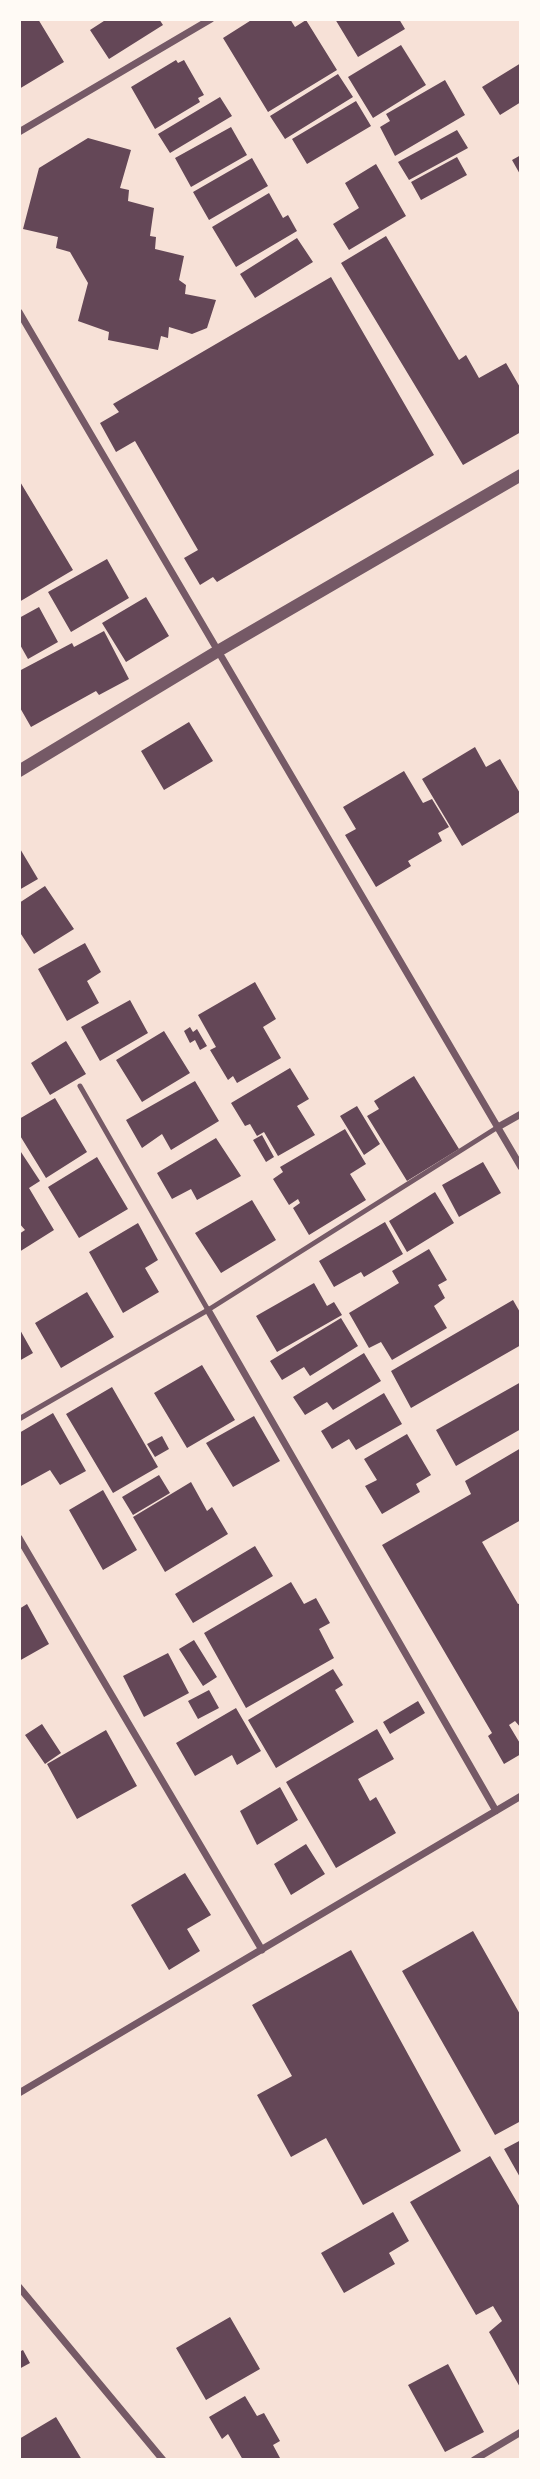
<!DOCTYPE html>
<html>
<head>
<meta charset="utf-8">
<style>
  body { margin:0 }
  #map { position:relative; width:540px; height:2479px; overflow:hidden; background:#f7e1d7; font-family:Jost,sans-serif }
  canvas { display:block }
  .frame { position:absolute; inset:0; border:21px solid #fffaf5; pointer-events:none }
</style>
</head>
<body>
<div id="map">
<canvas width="540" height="2479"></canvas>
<div class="frame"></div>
</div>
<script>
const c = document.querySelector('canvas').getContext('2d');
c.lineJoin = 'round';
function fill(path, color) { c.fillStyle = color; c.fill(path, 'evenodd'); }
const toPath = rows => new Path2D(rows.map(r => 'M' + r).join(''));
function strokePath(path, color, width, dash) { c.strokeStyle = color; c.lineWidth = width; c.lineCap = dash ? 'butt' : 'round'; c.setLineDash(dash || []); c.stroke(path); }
fill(toPath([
  [19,19,38,19,64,62,19,89],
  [107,19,159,19,163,25,109,59,90,30],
  [253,19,290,19,295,27,306,20,337,70,268,112,223,38],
  [335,19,399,19,405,29,358,57],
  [401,45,426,85,373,118,348,77],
  [176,60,178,63,184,60,204,95,198,98,200,102,155,129,131,87],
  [521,63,521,102,500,115,482,87],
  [338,74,353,97,285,139,270,116],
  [445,80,465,115,395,156,380,127,390,121,386,114],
  [220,97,232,116,170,153,158,134],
  [356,101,371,126,307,164,292,139],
  [231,127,247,155,191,187,175,158],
  [457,130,468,148,409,180,398,162],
  [88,138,131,150,120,188,129,190,128,201,154,208,150,236,156,237,155,249,184,256,179,280,186,285,185,294,216,300,207,328,192,334,169,327,168,338,161,336,158,350,108,340,109,332,78,321,88,283,70,252,56,248,58,237,23,229,39,168],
  [521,155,521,176,512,160],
  [457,157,467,175,421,200,411,182],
  [252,158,268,186,209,220,193,192],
  [376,164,406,216,349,250,333,224,359,208,345,183],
  [269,193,283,218,288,215,297,231,236,267,212,227],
  [386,236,459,360,466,355,479,378,506,363,521,389,521,432,463,465,341,263],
  [297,238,313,262,255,298,240,274],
  [331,277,434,455,217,582,213,577,200,585,184,558,198,550,135,441,116,452,100,423,119,412,113,404],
  [19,480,73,570,19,602],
  [107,559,129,598,71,632,48,592],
  [146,597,169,636,126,662,102,623],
  [39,607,58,642,28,659,19,643,19,618],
  [104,631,129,679,99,695,96,691,31,727,19,706,19,671,72,643,74,647],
  [189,722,213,761,164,790,141,751],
  [475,747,486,767,500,759,521,795,521,811,462,846,422,779],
  [404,771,423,803,432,799,449,827,438,833,442,841,408,861,411,866,376,887,345,835,356,829,343,807],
  [19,847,38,879,19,890],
  [45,886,74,929,34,954,19,931,19,903],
  [85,943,101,972,87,981,99,1003,67,1021,38,969],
  [255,982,276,1019,263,1027,281,1058,237,1083,233,1076,228,1080,210,1050,216,1047,198,1015],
  [130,1000,148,1033,100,1061,81,1027],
  [190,1027,193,1032,197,1029,207,1046,200,1050,195,1040,190,1043,184,1031],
  [164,1031,190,1073,142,1102,116,1060],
  [66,1041,86,1074,50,1095,31,1063],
  [290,1068,309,1099,297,1106,315,1135,278,1156,264,1132,257,1136,250,1124,245,1126,231,1103],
  [414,1076,459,1149,407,1181,367,1116,379,1109,374,1101],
  [195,1081,219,1121,171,1150,162,1134,142,1148,126,1120],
  [55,1098,87,1152,46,1178,19,1134,19,1119],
  [357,1106,380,1144,364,1155,340,1116],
  [345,1129,366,1164,350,1174,366,1200,309,1235,293,1208,300,1203,298,1199,289,1205,273,1179,283,1172,280,1167],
  [262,1135,274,1157,266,1162,253,1140],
  [216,1138,241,1176,197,1200,191,1189,172,1199,157,1173],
  [19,1149,40,1181,29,1188,54,1230,19,1252,19,1234,25,1230,19,1223],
  [97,1157,128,1209,79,1238,48,1187],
  [483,1162,501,1193,459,1217,442,1185],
  [435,1192,454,1223,407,1252,389,1221],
  [252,1200,276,1240,221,1273,195,1233],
  [385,1222,403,1254,364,1277,361,1272,334,1287,319,1261],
  [138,1223,158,1260,145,1268,159,1292,123,1313,89,1252],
  [429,1249,447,1280,438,1285,445,1298,434,1306,447,1328,392,1360,381,1342,369,1348,349,1313,399,1283,392,1271],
  [314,1283,327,1306,334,1302,342,1315,277,1352,256,1316],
  [87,1292,114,1337,61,1368,35,1323],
  [513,1300,521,1314,521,1345,411,1408,391,1371],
  [341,1318,358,1346,310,1376,304,1367,282,1380,270,1361],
  [19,1328,33,1353,19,1361],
  [364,1353,381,1381,333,1410,327,1402,305,1415,293,1397],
  [202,1365,235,1420,187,1448,154,1393],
  [521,1382,521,1429,456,1466,436,1430],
  [112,1387,158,1467,113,1493,66,1414],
  [384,1393,402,1424,356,1450,349,1439,332,1449,321,1431],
  [53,1413,86,1471,60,1485,50,1470,19,1487,19,1433],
  [254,1416,280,1461,233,1487,206,1443],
  [407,1434,431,1475,416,1484,420,1492,382,1514,365,1486,377,1480,364,1459],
  [162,1436,169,1449,155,1457,147,1444],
  [521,1448,521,1520,482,1542,518,1604,521,1603,521,1728,515,1721,509,1725,521,1745,521,1754,504,1764,488,1736,492,1733,382,1545,471,1494,465,1481],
  [159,1475,170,1493,133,1515,122,1497],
  [191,1482,207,1511,212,1507,228,1534,165,1572,133,1517],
  [103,1490,137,1550,103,1570,69,1510],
  [255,1546,273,1576,193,1623,175,1594],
  [291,1582,304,1604,316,1598,330,1623,319,1629,334,1658,246,1708,204,1633],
  [27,1604,49,1644,19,1661,19,1609],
  [194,1640,217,1677,203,1686,179,1649],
  [168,1653,189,1693,144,1717,123,1676],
  [333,1669,343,1685,335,1690,354,1722,276,1768,248,1720],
  [209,1690,219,1708,198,1719,188,1701],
  [418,1701,425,1713,390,1734,383,1722],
  [236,1708,261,1751,237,1765,232,1755,195,1776,176,1743],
  [42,1724,61,1753,45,1764,25,1735],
  [377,1729,394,1759,358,1779,370,1801,376,1797,396,1833,336,1868,286,1782],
  [106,1730,137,1786,77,1819,47,1764],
  [280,1787,298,1820,257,1845,240,1811],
  [306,1844,325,1874,291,1895,274,1864],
  [185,1873,211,1915,187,1929,200,1951,169,1970,131,1905],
  [473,1931,521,2016,521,2121,495,2135,402,1971],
  [351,1950,461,2151,363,2205,326,2138,291,2157,257,2095,292,2076,252,2005],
  [521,2140,521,2179,504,2149],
  [490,2156,521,2209,521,2389,489,2332,502,2321,493,2306,476,2315,410,2202],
  [393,2212,409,2241,389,2253,395,2264,344,2293,321,2253],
  [230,2317,260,2369,206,2400,176,2348],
  [23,2350,30,2363,19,2369,19,2352],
  [448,2364,484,2432,445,2452,408,2385],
  [245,2396,257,2416,264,2413,280,2441,273,2445,280,2458,277,2460,243,2460,228,2434,222,2439,209,2417],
  [56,2417,82,2460,19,2460,19,2439]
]), '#644757');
strokePath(toPath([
  [80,1086,208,1310],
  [19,1419,208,1310,498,1127]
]), '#755966', 5);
strokePath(toPath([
  [19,132,211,19],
  [19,312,521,1167],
  [498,1127,521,1114],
  [208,1310,496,1811],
  [19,1538,262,1950],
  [19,2093,521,1796],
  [19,2287,163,2460],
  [474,2460,521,2432]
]), '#755966', 7);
strokePath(toPath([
  [19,771,218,651,521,475]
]), '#755966', 12);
</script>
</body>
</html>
